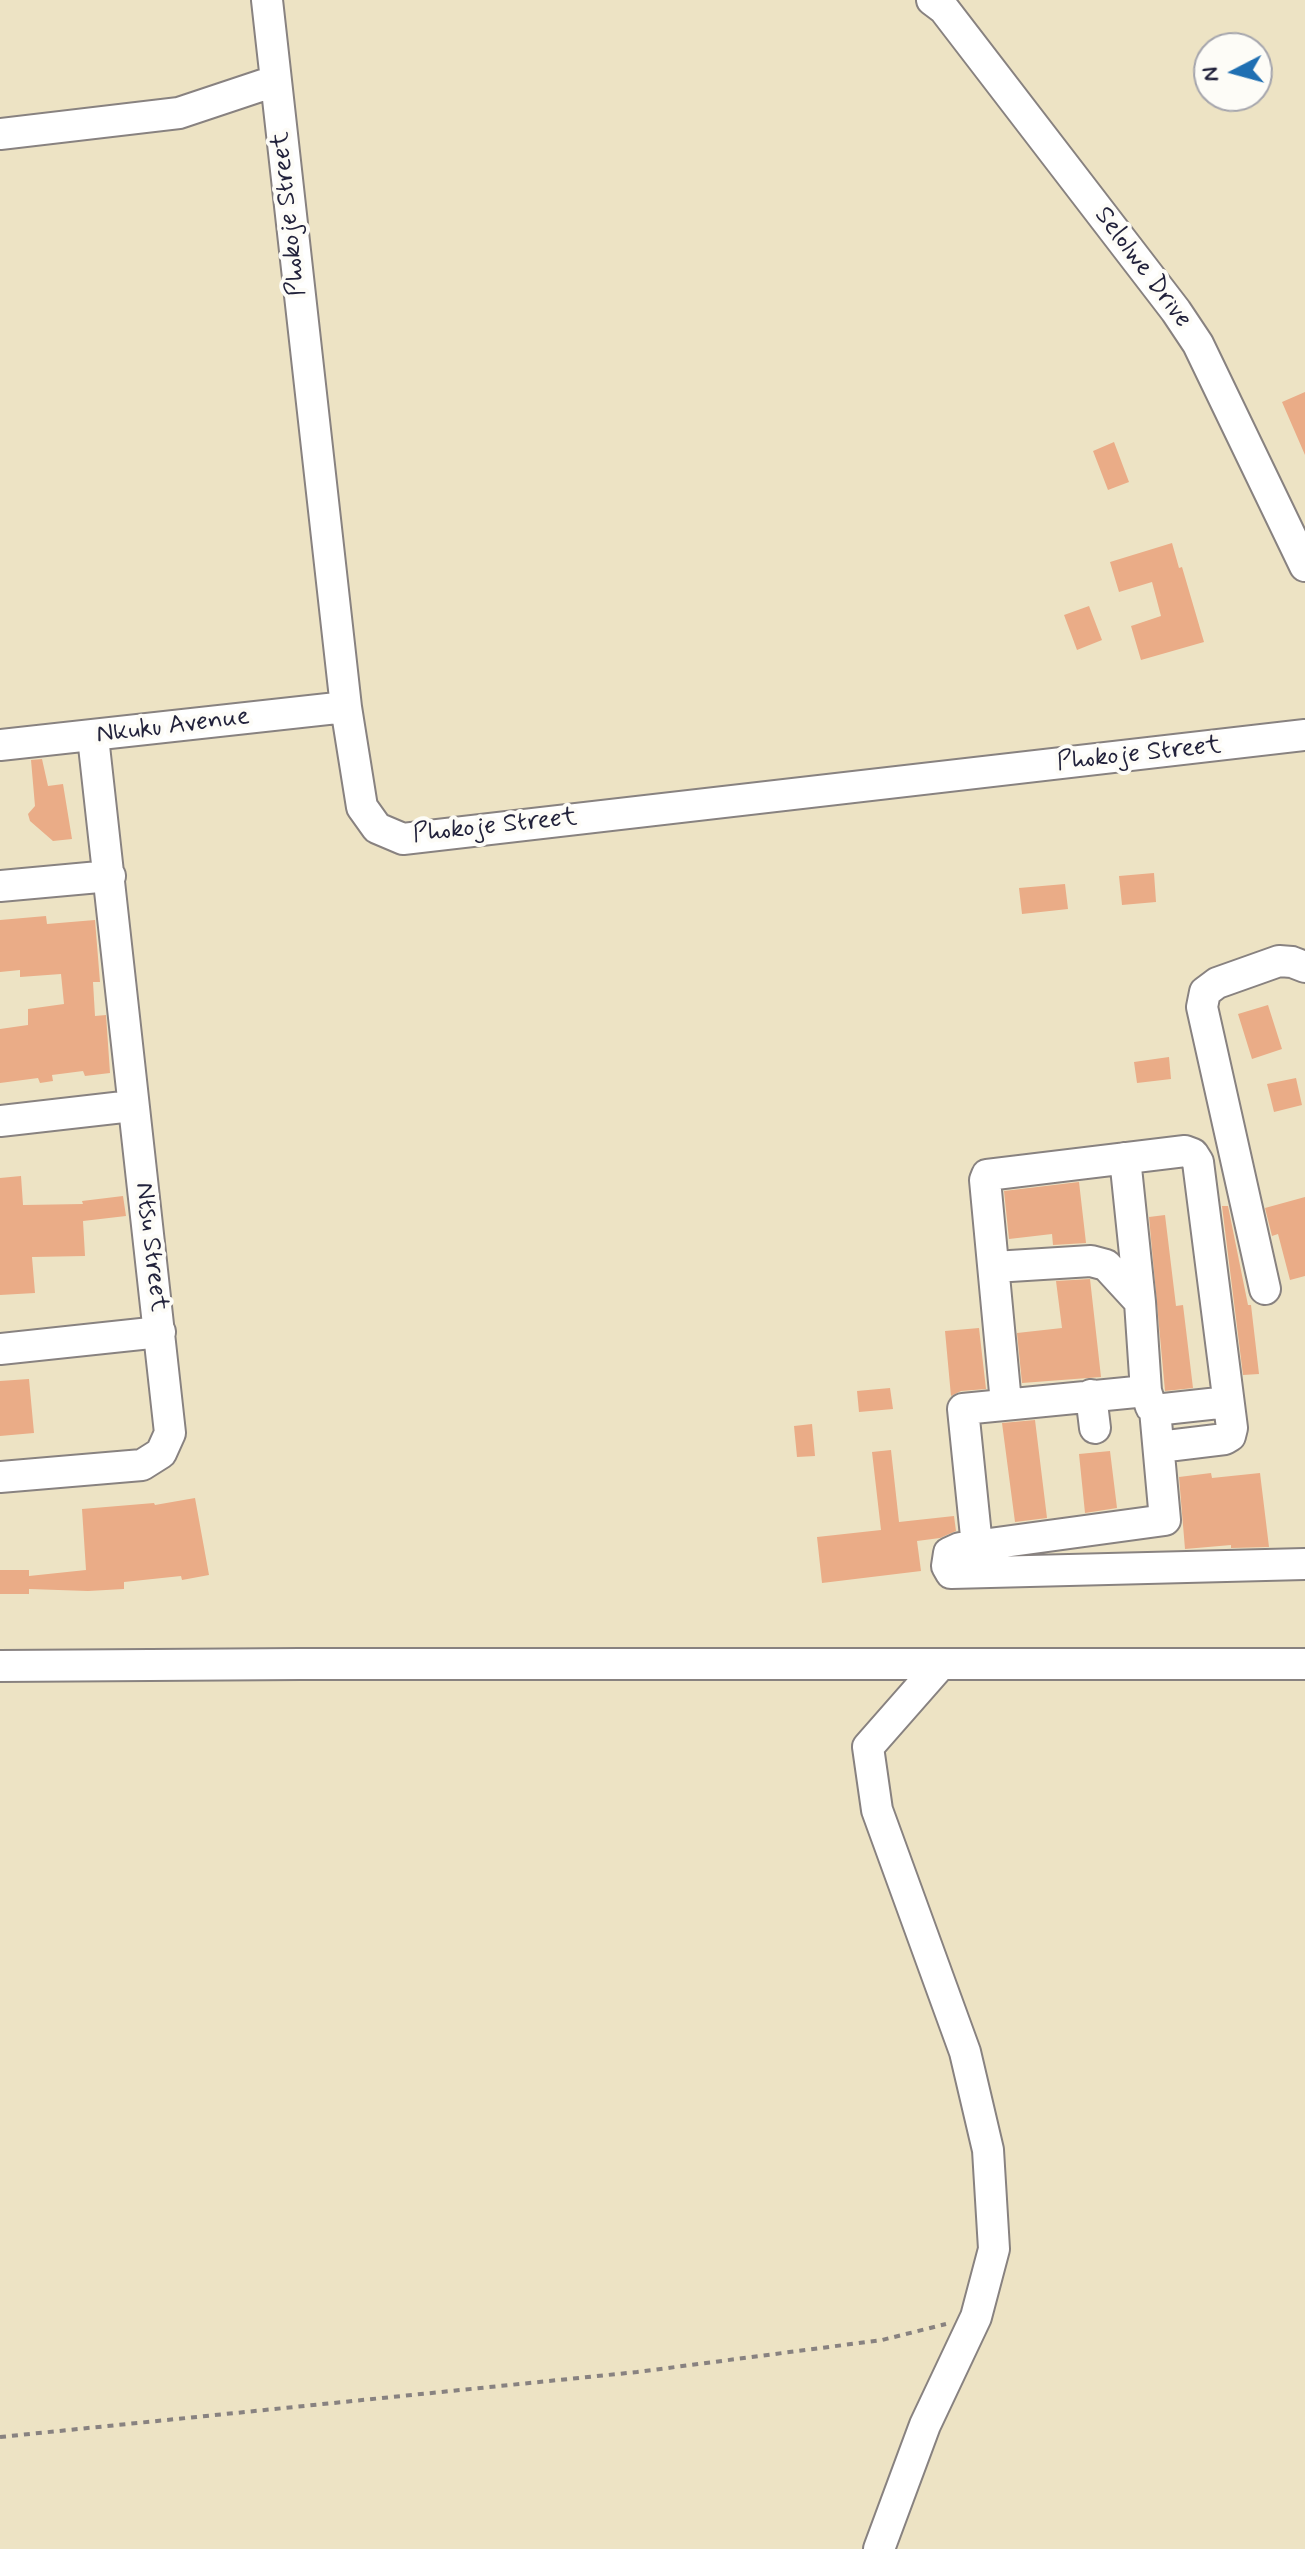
<!DOCTYPE html>
<html>
<head>
<meta charset="utf-8">
<style>
  body { margin:0 }
  #map { position:relative; width:1305px; height:2549px; overflow:hidden; background:#ede3c4; font-family:Mynerve,sans-serif }
  canvas { display:block }
  .north { position:absolute; left:1193px; top:32px; width:80px; height:80px; box-sizing:border-box; background:#fdfcf7; border:2px solid #a5a5ac; border-radius:50%; rotate:264deg; font-size:22px; font-weight:700; line-height:32px; text-align:center; color:#22223b }
  .north::after { content:''; display:block; margin:auto; width:28px; height:36px; background:#1f6fb2; clip-path:polygon(50% 0,100% 100%,50% 72%,0 100%) }
</style>
</head>
<body>
<div id="map">
<canvas width="1305" height="2549"></canvas>
<div class="north">N</div>
</div>
<script>
const c = document.querySelector('canvas').getContext('2d');
c.lineJoin = 'round';
function fill(path, color) { c.fillStyle = color; c.fill(path, 'evenodd'); }
const toPath = rows => new Path2D(rows.map(r => 'M' + r).join(''));
function strokePath(path, color, width, dash) { c.strokeStyle = color; c.lineWidth = width; c.lineCap = dash ? 'butt' : 'round'; c.setLineDash(dash || []); c.stroke(path); }
function drawText(font, color, halo, rows, align = 'center') {
  c.font = font + ' Mynerve,sans-serif'; c.lineWidth = 8; c.setLineDash([]); c.textBaseline = 'middle'; c.strokeStyle = halo; c.fillStyle = color; for (const [text, x, y, turn = 0] of rows) {
    c.save(); c.translate(x, y); c.rotate((+turn || 0) * Math.PI / 180); c.textAlign = isNaN(turn) ? turn : align; if (halo) c.strokeText(text, 0, 0); c.fillText(text, 0, 0); c.restore();
  }
}
fill(toPath([
  [1305,392,1305,455,1282,402],
  [1114,442,1129,482,1108,490,1093,451],
  [1172,543,1179,568,1182,567,1204,642,1141,660,1131,626,1161,616,1152,582,1119,592,1110,562],
  [1089,606,1102,640,1077,650,1064,615],
  [42,759,48,786,63,784,72,839,53,841,30,821,28,814,35,806,31,760],
  [1154,873,1156,902,1122,905,1119,876],
  [1065,884,1068,909,1022,914,1019,888],
  [46,916,47,924,95,920,100,982,93,982,95,1016,106,1015,110,1073,85,1076,83,1071,52,1075,53,1081,40,1083,38,1078,0,1083,0,1029,28,1025,28,1009,64,1004,61,974,20,977,20,970,0,972,0,920],
  [1268,1005,1282,1049,1252,1059,1238,1014],
  [1169,1057,1171,1079,1137,1083,1134,1062],
  [1296,1078,1302,1105,1274,1112,1267,1084],
  [21,1176,23,1205,83,1204,82,1201,123,1196,126,1216,83,1221,85,1256,32,1257,35,1293,0,1295,0,1178],
  [1079,1182,1086,1243,1053,1245,1052,1234,1009,1239,1004,1191],
  [1305,1197,1305,1276,1290,1280,1278,1234,1272,1236,1265,1208],
  [1222,1206,1228,1206,1248,1305,1251,1305,1259,1374,1243,1375],
  [1165,1215,1176,1306,1183,1305,1193,1388,1165,1391,1149,1217],
  [1090,1279,1101,1377,1022,1383,1017,1333,1062,1328,1056,1281],
  [979,1328,986,1389,961,1391,951,1396,945,1331],
  [29,1379,34,1433,0,1436,0,1381],
  [890,1388,893,1409,859,1412,857,1391],
  [1035,1420,1047,1518,1015,1522,1002,1423],
  [812,1424,815,1456,797,1457,794,1426],
  [891,1450,899,1522,954,1516,956,1531,940,1538,917,1541,921,1571,822,1583,817,1537,881,1530,872,1452],
  [1110,1451,1117,1508,1085,1513,1079,1454],
  [1211,1473,1212,1478,1260,1473,1269,1547,1231,1548,1231,1545,1185,1549,1179,1477],
  [195,1498,209,1575,182,1580,181,1576,124,1582,124,1589,88,1591,29,1589,29,1594,0,1594,0,1570,29,1570,29,1576,86,1570,82,1509,154,1503,155,1505]
]), '#eaac87');
const minor = toPath([
  [267,0,346,707,362,807,377,828,403,839,1305,735],
  [932,0,944,9,1176,311,1198,344,1305,566],
  [0,134,179,113,275,81],
  [0,745,346,707],
  [0,886,110,876],
  [0,1121,132,1106],
  [1125,1158,1140,1302,1146,1391,1151,1407,1155,1410,1228,1402],
  [994,1267,1091,1261,1106,1265,1140,1302],
  [1265,1289,1202,1007,1205,992,1217,983,1279,961,1292,962,1305,967],
  [0,1349,160,1332],
  [1091,1395,1095,1428],
  [1006,1403,985,1180,987,1175,1185,1151,1193,1154,1198,1162,1232,1428,1230,1436,1225,1439,1159,1447],
  [1155,1410,1165,1520,960,1548,949,1553,947,1566,951,1573,1305,1564],
  [0,1477,142,1465,161,1453,170,1433,93,737],
  [977,1546,963,1409,1146,1391],
  [0,1666,300,1664,1305,1664],
  [879,2549,925,2425,976,2317,994,2249,988,2150,965,2052,877,1810,868,1747,940,1665]
]);
strokePath(minor, '#888280', 34);
strokePath(toPath([
  [0,2437,637,2372,882,2340,946,2324]
]), '#888280', 4, [6, 6]);
strokePath(minor, '#fff', 30);
drawText('26px', '#22223b', '#fdfcf7', [
  ["Phokoje Street",290,214,-96],
  ["Selolwe Drive",1142,268,53],
  ["Nkuku Avenue",173,727,-7],
  ["Phokoje Street",1139,755,-6],
  ["Phokoje Street",495,827,-6],
  ["Ntsu Street",150,1247,83]
]);
</script>
</body>
</html>
